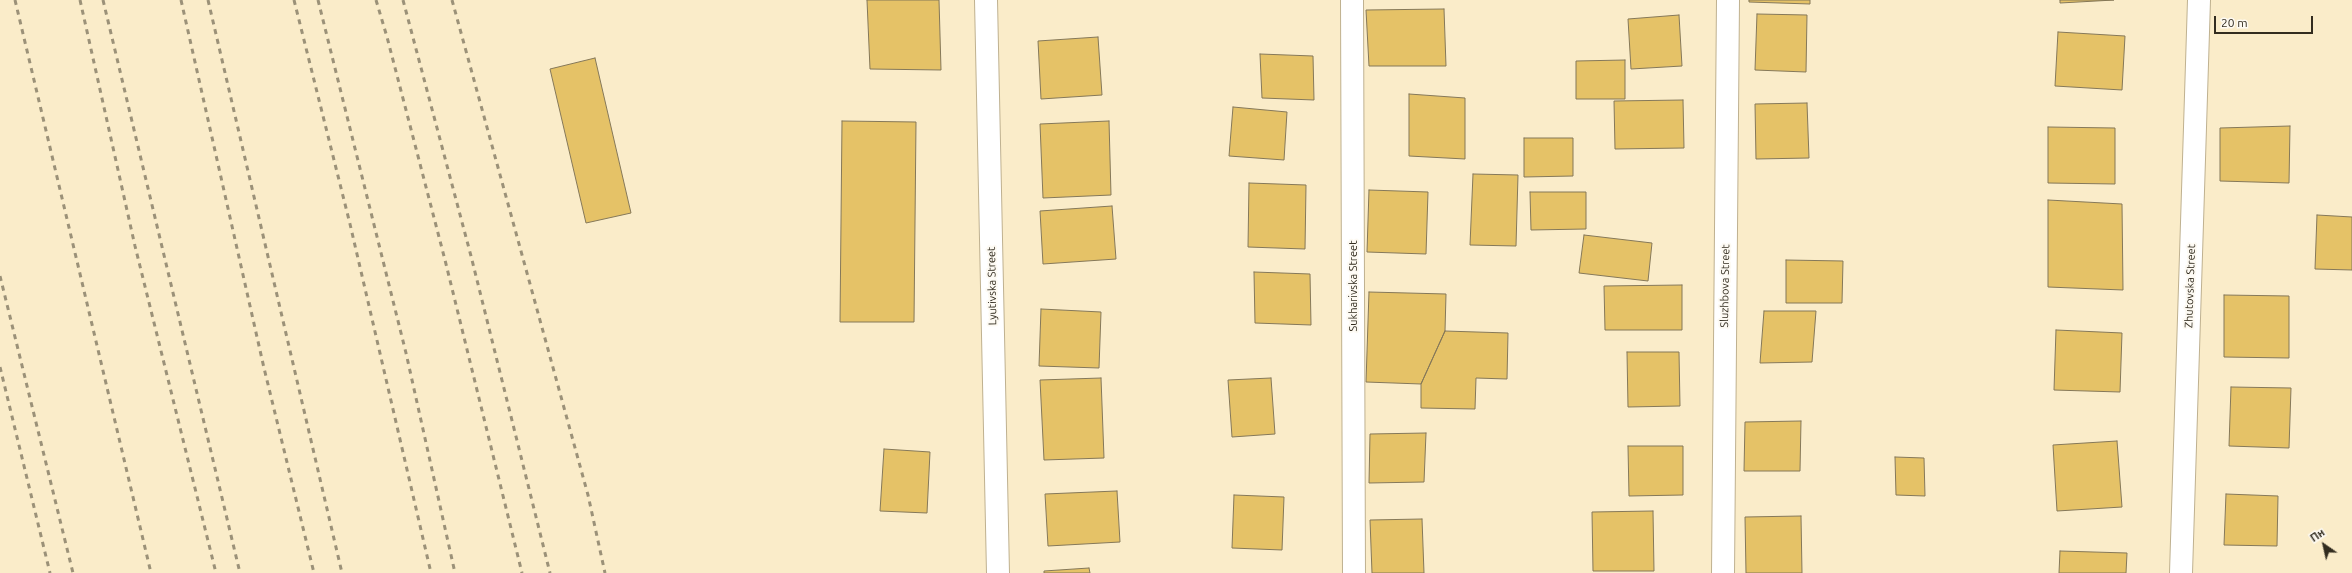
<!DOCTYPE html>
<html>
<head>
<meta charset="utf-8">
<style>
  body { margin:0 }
  #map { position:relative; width:2352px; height:573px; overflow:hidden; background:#faecc9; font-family:Ubuntu,sans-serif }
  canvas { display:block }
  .north { position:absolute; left:2304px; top:525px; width:40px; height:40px; -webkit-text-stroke:3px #fdfaf3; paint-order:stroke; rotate:326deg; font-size:11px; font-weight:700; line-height:16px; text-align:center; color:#322c1f }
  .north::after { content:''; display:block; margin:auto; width:14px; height:18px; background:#322c1f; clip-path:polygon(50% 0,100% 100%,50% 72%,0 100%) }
  .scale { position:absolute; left:2214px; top:16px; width:99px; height:18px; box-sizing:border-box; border:2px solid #322c1f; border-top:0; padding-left:5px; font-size:12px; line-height:14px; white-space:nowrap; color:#322c1f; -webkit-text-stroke:3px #fdfaf3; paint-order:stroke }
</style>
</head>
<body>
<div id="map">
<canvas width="2352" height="573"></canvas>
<div class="north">Пн</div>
<div class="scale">20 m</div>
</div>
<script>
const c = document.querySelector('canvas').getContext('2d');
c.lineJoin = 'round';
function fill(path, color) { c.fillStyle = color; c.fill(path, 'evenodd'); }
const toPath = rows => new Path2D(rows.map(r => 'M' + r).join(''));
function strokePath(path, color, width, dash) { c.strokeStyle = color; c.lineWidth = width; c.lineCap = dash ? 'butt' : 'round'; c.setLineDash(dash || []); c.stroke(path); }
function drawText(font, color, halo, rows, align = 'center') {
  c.font = font + ' Ubuntu,sans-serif'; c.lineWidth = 4; c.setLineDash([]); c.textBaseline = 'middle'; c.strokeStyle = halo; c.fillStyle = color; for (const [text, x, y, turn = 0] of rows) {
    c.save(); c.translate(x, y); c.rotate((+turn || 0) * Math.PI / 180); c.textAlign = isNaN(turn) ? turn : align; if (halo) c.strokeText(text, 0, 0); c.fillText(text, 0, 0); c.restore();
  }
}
const building = toPath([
  [867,0,939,0,941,70,870,69,867,0],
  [1749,0,1810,0,1810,4,1749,2,1749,0],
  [2060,0,2114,0,2060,3,2060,0],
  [1444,9,1446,66,1369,66,1366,10,1444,9],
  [1757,14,1807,15,1806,72,1755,70,1757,14],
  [1679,15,1682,66,1631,69,1628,19,1679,15],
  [2058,32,2125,36,2122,90,2055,86,2058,32],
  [1098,37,1102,95,1041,99,1038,41,1098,37],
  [1260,54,1313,56,1314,100,1262,98,1260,54],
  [595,58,631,213,586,223,550,69,595,58],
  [1625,60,1625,99,1576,99,1576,61,1625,60],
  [1409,94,1465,98,1465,159,1409,156,1409,94],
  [1683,100,1684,148,1615,149,1614,101,1683,100],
  [1807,103,1809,158,1756,159,1755,104,1807,103],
  [1233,107,1287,112,1284,160,1229,156,1233,107],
  [842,121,916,122,914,322,840,322,842,121],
  [1109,121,1111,195,1043,198,1040,124,1109,121],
  [2290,126,2289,183,2220,181,2220,128,2290,126],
  [2048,127,2115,128,2115,184,2048,183,2048,127],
  [1524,138,1573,138,1573,176,1524,177,1524,138],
  [1473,174,1518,175,1516,246,1470,245,1473,174],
  [1249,183,1306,185,1305,249,1248,247,1249,183],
  [1369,190,1428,192,1426,254,1367,252,1369,190],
  [1530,192,1586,192,1586,229,1531,230,1530,192],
  [2048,200,2122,204,2123,290,2048,287,2048,200],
  [1112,206,1116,259,1043,264,1040,211,1112,206],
  [2317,215,2352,217,2352,270,2315,269,2317,215],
  [1584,235,1652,243,1648,281,1579,273,1584,235],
  [1786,260,1843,261,1842,303,1786,303,1786,260],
  [1254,272,1310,274,1311,325,1255,323,1254,272],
  [1682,285,1682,330,1605,330,1604,286,1682,285],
  [1369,292,1446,294,1445,331,1421,384,1366,382,1369,292],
  [2224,295,2289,296,2289,358,2224,357,2224,295],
  [1041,309,1101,312,1099,368,1039,366,1041,309],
  [1764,311,1816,311,1812,362,1760,363,1764,311],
  [2056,330,2122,333,2120,392,2054,390,2056,330],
  [1445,331,1508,333,1507,379,1476,378,1475,409,1421,408,1421,384,1445,331],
  [1627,352,1679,352,1680,406,1628,407,1627,352],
  [1101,378,1104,458,1044,460,1040,380,1101,378],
  [1271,378,1275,434,1232,437,1228,380,1271,378],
  [2231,387,2291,388,2289,448,2229,446,2231,387],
  [1801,421,1800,471,1744,471,1745,422,1801,421],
  [1426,433,1424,482,1369,483,1370,434,1426,433],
  [2117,441,2122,507,2057,511,2053,445,2117,441],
  [1628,446,1683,446,1683,495,1629,496,1628,446],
  [884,449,930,452,927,513,880,511,884,449],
  [1895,457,1924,458,1925,496,1896,495,1895,457],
  [1117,491,1120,542,1048,546,1045,494,1117,491],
  [2226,494,2278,496,2277,546,2224,545,2226,494],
  [1234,495,1284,497,1282,550,1232,548,1234,495],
  [1653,511,1654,571,1593,571,1592,512,1653,511],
  [1801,516,1802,573,1746,573,1745,517,1801,516],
  [1422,519,1424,573,1372,573,1370,520,1422,519],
  [2060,551,2127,553,2126,573,2059,573,2060,551],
  [1089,568,1090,573,1044,573,1044,571,1089,568]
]);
fill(building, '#e5c267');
strokePath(building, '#857859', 1);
const street = toPath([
  [986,0,998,573],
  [1352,0,1354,573],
  [1723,573,1728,0],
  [2181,573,2199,0]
]);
strokePath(street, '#bfb190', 24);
strokePath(street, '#fff', 22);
strokePath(toPath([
  [15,0,151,573],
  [80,0,135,246,216,573],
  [103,0,240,573],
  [181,0,264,368,314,573],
  [208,0,342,573],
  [294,0,350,224,431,573],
  [318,0,406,353,455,573],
  [376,0,387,37,445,260,522,573],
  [403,0,471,256,550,573],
  [452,0,588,495,605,573],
  [0,276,73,573],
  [0,367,50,573]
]), '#9b9178', 3, [5, 5]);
drawText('11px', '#322c1f', '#fdfaf3', [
  ["Lyutivska Street",992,286,-91],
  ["Sukharivska Street",1353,286,-90],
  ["Sluzhbova Street",1725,286,-89],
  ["Zhutovska Street",2190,286,-88]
]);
</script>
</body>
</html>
